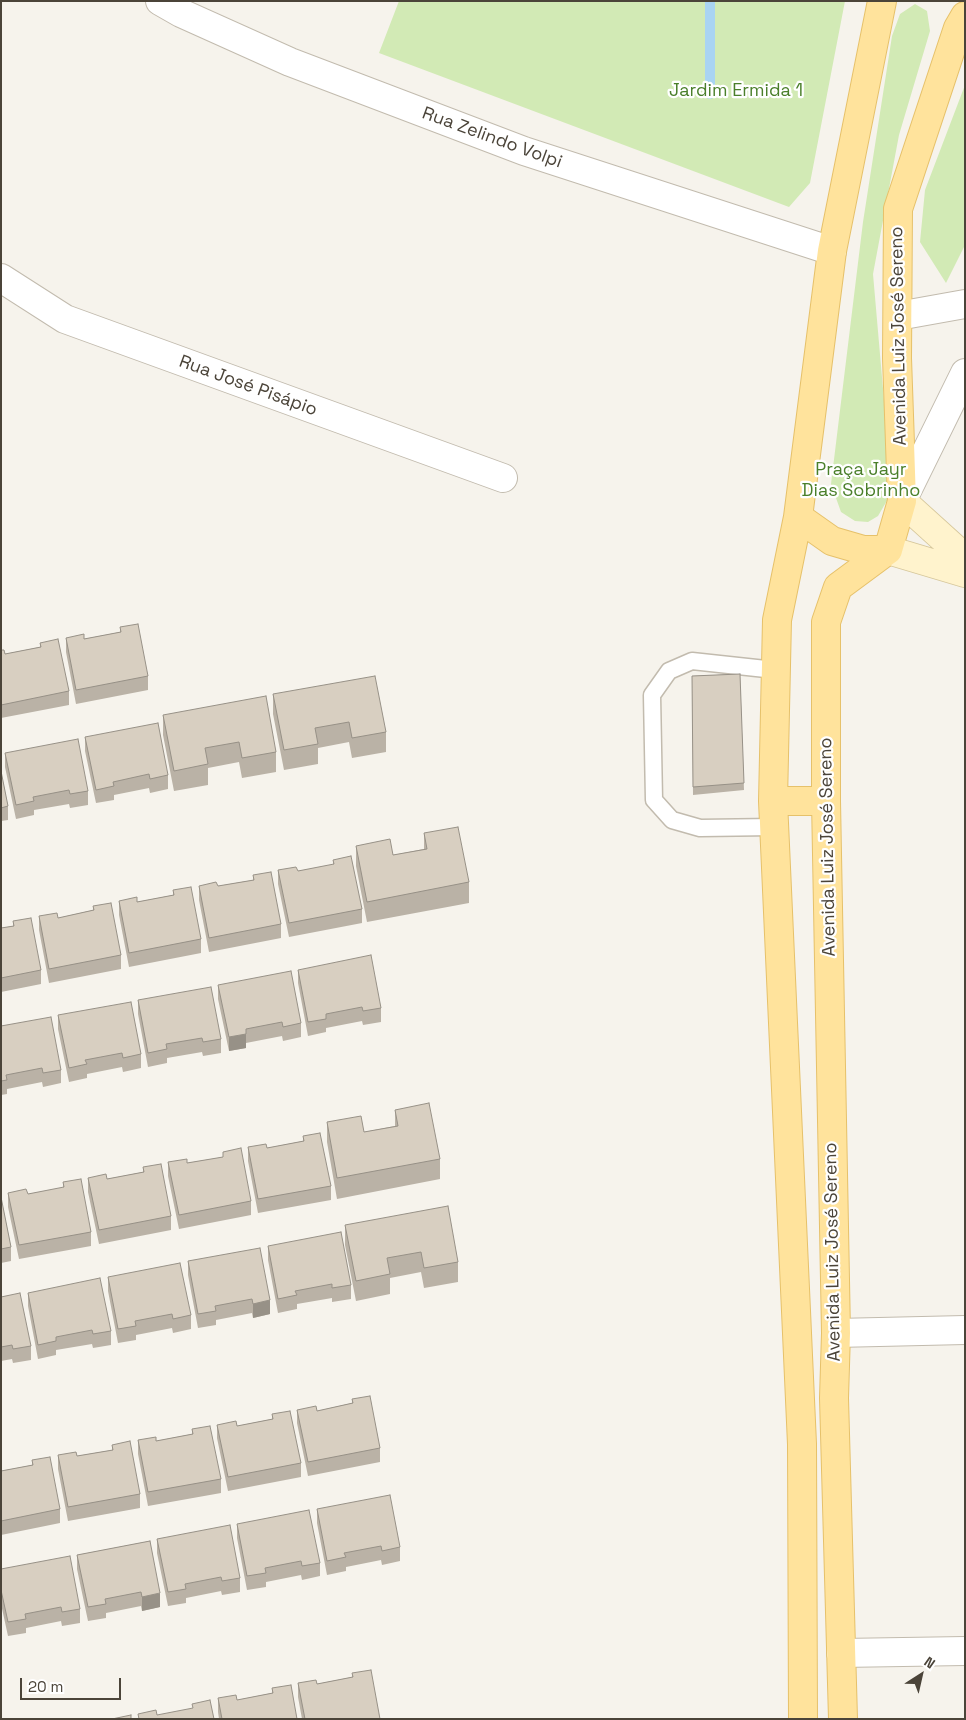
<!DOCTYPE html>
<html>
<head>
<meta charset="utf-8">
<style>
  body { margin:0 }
  #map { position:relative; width:966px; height:1720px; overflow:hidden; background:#f6f3ec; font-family:"Space Grotesk",sans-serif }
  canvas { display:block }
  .frame { position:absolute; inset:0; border:2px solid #4b4439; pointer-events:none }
  .north { position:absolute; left:896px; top:1650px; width:50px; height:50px; -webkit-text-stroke:4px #fff; paint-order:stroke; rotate:35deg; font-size:14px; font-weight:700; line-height:20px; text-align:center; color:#4b4439 }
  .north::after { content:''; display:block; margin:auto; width:18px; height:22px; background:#4b4439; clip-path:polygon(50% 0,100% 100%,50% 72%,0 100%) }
  .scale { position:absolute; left:20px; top:1678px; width:101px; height:22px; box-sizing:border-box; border:2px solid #4b4439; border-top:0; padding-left:6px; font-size:15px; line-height:18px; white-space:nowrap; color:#4b4439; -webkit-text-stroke:4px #fff; paint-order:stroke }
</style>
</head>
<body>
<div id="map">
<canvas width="966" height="1720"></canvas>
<div class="frame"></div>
<div class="north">N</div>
<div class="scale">20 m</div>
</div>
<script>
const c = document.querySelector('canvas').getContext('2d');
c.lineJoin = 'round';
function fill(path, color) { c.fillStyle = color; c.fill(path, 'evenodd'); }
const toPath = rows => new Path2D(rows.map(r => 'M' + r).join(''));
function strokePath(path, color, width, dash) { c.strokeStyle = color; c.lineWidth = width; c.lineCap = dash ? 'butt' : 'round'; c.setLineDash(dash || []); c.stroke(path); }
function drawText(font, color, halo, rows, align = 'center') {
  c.font = font + ' "Space Grotesk",sans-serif'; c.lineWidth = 4.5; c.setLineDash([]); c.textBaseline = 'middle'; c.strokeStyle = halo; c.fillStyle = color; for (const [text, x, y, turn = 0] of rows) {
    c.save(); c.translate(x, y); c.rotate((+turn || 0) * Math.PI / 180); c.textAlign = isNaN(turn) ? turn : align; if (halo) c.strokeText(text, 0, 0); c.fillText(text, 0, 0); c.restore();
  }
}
fill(toPath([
  [399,1,845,1,810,183,789,207,379,53],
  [915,4,927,11,930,31,899,135,873,274,892,492,878,516,868,522,855,521,841,512,831,484,863,222,892,36,900,14],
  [965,85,965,245,946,283,920,242,925,190]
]), '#d2eab5');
strokePath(toPath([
  [710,94,710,1]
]), '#a9d4f2', 10);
const service = toPath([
  [774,827,700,828,672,820,654,800,652,695,669,671,692,661,775,670]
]);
const minor = toPath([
  [160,1,181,13,290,62,524,151,832,251],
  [1,278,65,319,503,478],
  [836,1333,965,1330],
  [841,1653,965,1651]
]);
const tertiary = toPath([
  [898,316,965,304],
  [902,501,965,373]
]);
const secondary = toPath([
  [902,501,965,558],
  [888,550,965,573]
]);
const primary = toPath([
  [798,517,832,541,863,550,888,550],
  [773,801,826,801],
  [803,1719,802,1444,773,801,777,620,798,517,832,251,882,1],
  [843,1719,834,1398,836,1333,826,801,826,622,838,587,888,550,902,501,897,358,898,209,958,28,965,16]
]);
strokePath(service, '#c2bbae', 19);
strokePath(minor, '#c2bbae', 30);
strokePath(tertiary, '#c2bbae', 30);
strokePath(secondary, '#d6c79b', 30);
strokePath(primary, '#e6c16a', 30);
strokePath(service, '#fff', 16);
strokePath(minor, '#fff', 28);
strokePath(tertiary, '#fff', 28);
strokePath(secondary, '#fff3cd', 28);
strokePath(primary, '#ffe39c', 28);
fill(toPath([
  [120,627,148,676,148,690,76,704,66,652,66,638,84,639,120,632],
  [40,643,69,691,69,705,1,718,1,650,5,654,40,647],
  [740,674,744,790,693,795,692,676],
  [273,694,386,732,386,752,352,758,349,742,318,748,318,764,284,770,273,714],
  [163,715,276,752,276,772,242,778,239,762,208,768,208,785,174,791,163,735],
  [85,737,168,775,168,789,150,793,149,788,114,795,114,800,96,803,85,751],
  [5,753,88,791,88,805,70,808,69,804,34,810,34,815,16,819,5,767],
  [1,771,8,806,8,820,1,821],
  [424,833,469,882,469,903,367,922,356,866,356,846,393,855,424,849],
  [333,860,362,909,362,923,289,937,278,884,278,870,298,871,333,865],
  [253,875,281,924,281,938,209,952,199,900,199,886,218,886,253,880],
  [173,890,201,939,201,953,129,967,119,915,119,901,137,902,173,895],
  [93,906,121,955,121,969,49,983,39,930,39,916,58,918,93,910],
  [13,921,41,970,41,984,1,992,1,928,13,926],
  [298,970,381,1008,381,1022,363,1025,362,1021,326,1028,326,1032,308,1036,298,983],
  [218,985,301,1023,301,1037,283,1041,282,1036,246,1043,246,1048,229,1051,218,999],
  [138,1000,221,1039,221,1053,203,1056,202,1052,167,1058,167,1063,148,1067,138,1014],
  [58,1015,141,1054,141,1068,123,1072,122,1067,87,1074,87,1078,69,1082,58,1029],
  [1,1026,61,1070,61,1083,43,1087,42,1082,7,1089,7,1094,1,1095],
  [395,1110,440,1159,440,1179,337,1199,327,1142,327,1122,364,1132,395,1126],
  [303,1136,331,1186,331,1200,258,1213,248,1161,248,1147,267,1148,303,1141],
  [223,1152,251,1201,251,1215,179,1229,168,1176,168,1162,187,1163,223,1157],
  [143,1167,171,1216,171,1230,99,1244,88,1192,88,1178,107,1179,143,1172],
  [63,1182,91,1232,91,1246,19,1259,8,1207,8,1193,28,1194,63,1188],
  [1,1197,11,1247,11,1261,1,1263],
  [345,1225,458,1262,458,1282,424,1288,421,1272,390,1278,390,1294,356,1301,345,1245],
  [268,1246,351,1285,351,1299,332,1302,332,1298,297,1304,297,1309,278,1313,268,1260],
  [188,1261,270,1300,270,1314,253,1318,252,1313,216,1320,216,1325,198,1328,188,1275],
  [108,1277,191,1315,191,1329,173,1333,172,1328,136,1335,136,1340,118,1343,108,1291],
  [28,1293,111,1331,111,1345,93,1348,92,1344,56,1350,56,1355,38,1359,28,1306],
  [1,1297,31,1346,31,1360,13,1363,12,1359,1,1361],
  [352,1399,380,1448,380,1462,308,1476,297,1423,297,1410,317,1411,352,1403],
  [272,1414,301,1463,301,1477,228,1491,217,1438,217,1425,237,1426,272,1419],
  [192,1429,221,1479,221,1493,148,1506,138,1454,138,1440,156,1441,192,1434],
  [112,1445,140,1494,140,1508,68,1521,58,1469,58,1455,77,1456,112,1450],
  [32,1460,60,1509,60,1523,1,1535,1,1471,32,1465],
  [317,1509,400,1547,400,1561,382,1565,381,1560,346,1567,346,1571,327,1575,317,1523],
  [237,1524,320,1563,320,1576,302,1580,301,1575,266,1582,266,1587,247,1590,237,1538],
  [157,1539,240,1578,240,1592,222,1595,221,1591,186,1598,186,1603,168,1606,157,1553],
  [150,1541,160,1607,142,1611,141,1606,106,1613,106,1618,88,1621,77,1569,77,1555],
  [1,1569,80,1609,80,1623,62,1626,61,1621,26,1628,26,1633,8,1636,1,1604],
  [352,1673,380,1719,302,1719,298,1697,298,1683,317,1684,352,1677],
  [272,1688,297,1719,219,1719,218,1712,218,1698,237,1700,272,1693]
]), '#bab2a6');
fill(toPath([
  [246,1034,246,1048,229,1051,229,1037],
  [270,1300,270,1314,253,1318,253,1304],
  [160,1593,160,1607,142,1611,142,1597]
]), '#979187');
const building = toPath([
  [138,624,148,676,76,690,66,638,84,634,84,639,121,632,120,627,138,624],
  [58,639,69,691,1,705,1,650,4,650,5,654,41,647,40,643,58,639],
  [740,674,744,783,693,787,692,676,740,674],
  [375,676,386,732,352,738,349,722,315,728,318,744,284,750,273,694,375,676],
  [266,696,276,752,242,758,239,742,205,748,208,764,174,771,163,715,266,696],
  [158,723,168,775,150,779,149,774,113,782,114,786,96,790,85,737,158,723],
  [78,739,88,791,70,794,69,790,33,797,34,801,16,805,5,753,78,739],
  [1,771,8,806,1,808,1,771],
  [458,827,469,882,367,902,356,846,390,839,393,855,427,849,424,833,458,827],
  [351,856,362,909,289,923,278,870,296,867,298,871,334,864,333,860,351,856],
  [271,872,281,924,209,938,199,886,216,882,218,886,254,880,253,875,271,872],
  [191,887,201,939,129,953,119,901,137,897,137,902,174,895,173,890,191,887],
  [111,903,121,955,49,969,39,916,57,913,58,918,94,910,93,906,111,903],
  [31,918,41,970,1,978,1,928,14,926,13,921,31,918],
  [371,955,381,1008,363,1011,362,1007,326,1014,326,1019,308,1022,298,970,371,955],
  [291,971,301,1023,283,1027,282,1022,246,1029,246,1034,229,1037,218,985,291,971],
  [211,987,221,1039,203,1042,202,1038,166,1044,167,1049,148,1053,138,1000,211,987],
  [131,1002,141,1054,123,1058,122,1053,85,1060,87,1064,69,1068,58,1015,131,1002],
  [51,1017,61,1070,43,1073,42,1068,6,1075,7,1080,1,1081,1,1026,51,1017],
  [429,1103,440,1159,337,1178,327,1122,361,1116,364,1132,398,1126,395,1110,429,1103],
  [320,1133,331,1186,258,1199,248,1147,266,1144,267,1148,304,1141,303,1136,320,1133],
  [241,1148,251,1201,179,1215,168,1162,187,1159,187,1163,223,1157,223,1152,241,1148],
  [161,1164,171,1216,99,1230,88,1178,106,1174,107,1179,144,1172,143,1167,161,1164],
  [81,1179,91,1232,19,1245,8,1193,26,1189,28,1194,64,1187,63,1182,81,1179],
  [1,1197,11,1247,1,1249,1,1197],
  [448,1206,458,1262,424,1268,421,1252,387,1258,390,1274,356,1281,345,1225,448,1206],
  [341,1232,351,1285,332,1288,332,1284,295,1291,297,1295,278,1299,268,1246,341,1232],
  [260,1248,270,1300,253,1304,252,1299,215,1306,216,1311,198,1314,188,1261,260,1248],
  [180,1263,191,1315,173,1319,172,1314,135,1321,136,1326,118,1329,108,1277,180,1263],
  [100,1278,111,1331,93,1334,92,1330,56,1337,56,1341,38,1345,28,1293,100,1278],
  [20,1293,31,1346,13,1349,12,1345,1,1347,1,1297,20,1293],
  [370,1396,380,1448,308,1462,297,1410,316,1406,317,1411,353,1403,352,1399,370,1396],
  [290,1411,301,1463,228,1477,217,1425,236,1421,237,1426,273,1419,272,1414,290,1411],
  [210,1426,221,1479,148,1492,138,1440,156,1437,156,1441,193,1434,192,1429,210,1426],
  [130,1441,140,1494,68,1507,58,1455,76,1452,77,1456,113,1450,112,1445,130,1441],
  [50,1457,60,1509,1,1521,1,1471,33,1465,32,1460,50,1457],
  [390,1495,400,1547,382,1551,381,1546,344,1553,346,1557,327,1561,317,1509,390,1495],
  [309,1510,320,1563,302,1566,301,1561,265,1568,266,1573,247,1576,237,1524,309,1510],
  [230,1525,240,1578,222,1581,221,1577,185,1584,186,1589,168,1592,157,1539,230,1525],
  [150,1541,160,1593,142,1597,141,1592,105,1599,106,1604,88,1607,77,1555,150,1541],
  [70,1556,80,1609,62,1612,61,1607,25,1614,26,1619,8,1622,1,1590,1,1569,70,1556],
  [371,1670,380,1719,305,1719,298,1683,316,1680,317,1684,353,1677,352,1673,371,1670],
  [291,1685,297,1719,222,1719,218,1698,236,1695,237,1700,273,1693,272,1688,291,1685],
  [210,1700,214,1719,139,1719,138,1714,156,1710,157,1715,193,1708,192,1704,210,1700],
  [131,1715,131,1719,112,1719,131,1715]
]);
fill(building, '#d8cfc1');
strokePath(building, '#979187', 1);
drawText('18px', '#4a7f2a', '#fff', [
  ["Jardim Ermida 1",736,91],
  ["Praça Jayr",861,470],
  ["Dias Sobrinho",861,491]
]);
drawText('18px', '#4b4439', '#fff', [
  ["Rua Zelindo Volpi",492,138,20],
  ["Avenida Luiz José Sereno",899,336,-91],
  ["Rua José Pisápio",248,386,20],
  ["Avenida Luiz José Sereno",828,847,-91],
  ["Avenida Luiz José Sereno",833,1252,-91]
]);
</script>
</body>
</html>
